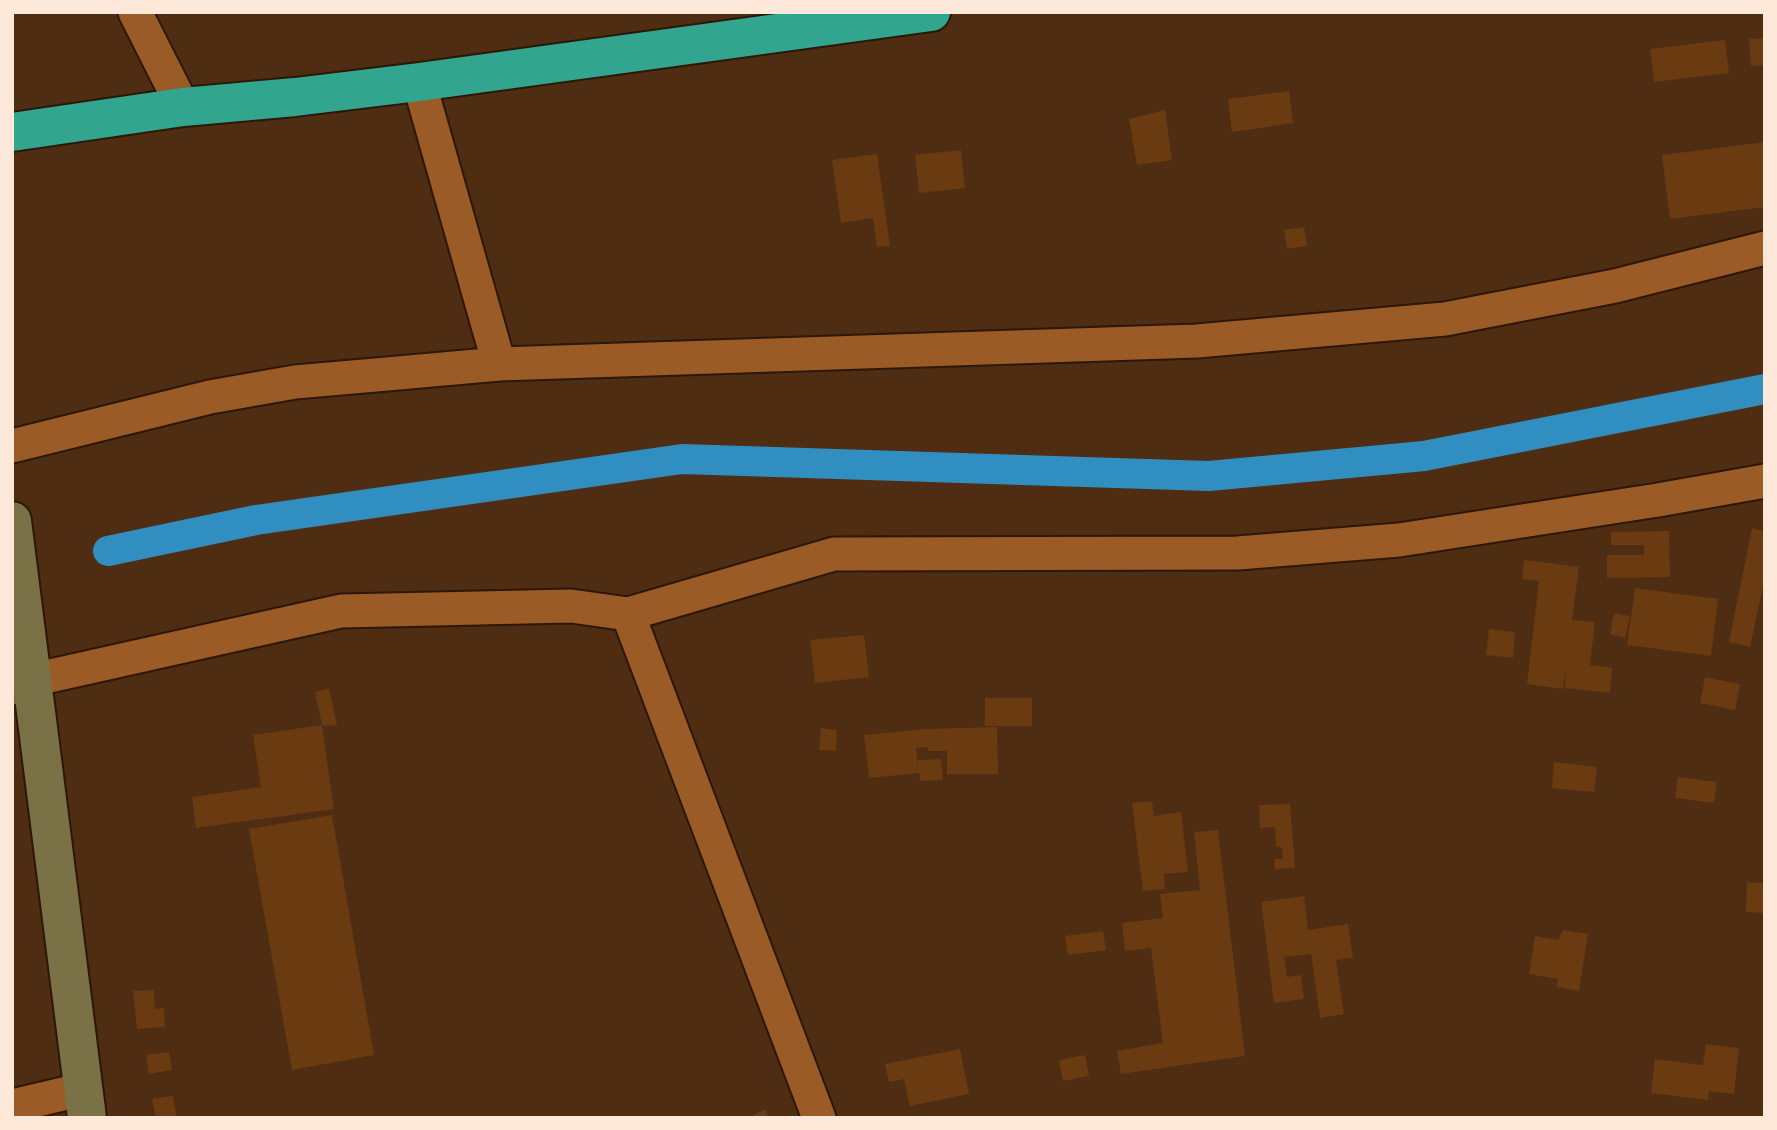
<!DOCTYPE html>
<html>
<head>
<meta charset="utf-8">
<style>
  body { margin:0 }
  #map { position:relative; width:1777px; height:1130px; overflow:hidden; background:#4f2d12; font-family:"Public Sans",sans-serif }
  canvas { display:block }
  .frame { position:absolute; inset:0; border:14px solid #fee8d9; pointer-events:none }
</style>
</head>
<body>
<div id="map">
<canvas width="1777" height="1130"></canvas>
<div class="frame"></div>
</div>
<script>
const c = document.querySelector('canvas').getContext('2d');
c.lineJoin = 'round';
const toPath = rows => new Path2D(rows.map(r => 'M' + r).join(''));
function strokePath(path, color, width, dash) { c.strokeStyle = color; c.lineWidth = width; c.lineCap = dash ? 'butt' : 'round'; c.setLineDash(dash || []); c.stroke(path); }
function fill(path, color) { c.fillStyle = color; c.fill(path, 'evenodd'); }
strokePath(toPath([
  [108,551,256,520,682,459,1209,476,1424,456,1765,389]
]), '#318ec0', 30);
fill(toPath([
  [1765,38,1765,65,1751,66,1749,39],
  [1725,40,1729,73,1654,82,1650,49],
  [1289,91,1293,123,1232,132,1228,99],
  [1165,110,1172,160,1137,165,1129,119],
  [1765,142,1765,207,1670,219,1662,155],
  [961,150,965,188,919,193,915,155],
  [877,154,890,246,877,247,873,218,841,223,832,160],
  [1304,227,1307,246,1287,249,1284,230],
  [1752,528,1765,531,1765,577,1750,647,1729,642],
  [1669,531,1670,577,1607,578,1607,555,1644,555,1644,545,1611,545,1611,532],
  [1524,560,1579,567,1572,620,1595,622,1590,665,1612,668,1610,693,1565,688,1566,668,1563,689,1527,684,1539,581,1522,579],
  [1635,588,1718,599,1711,656,1627,645],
  [1614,613,1630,616,1625,638,1610,634],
  [1489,629,1515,632,1513,658,1486,655],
  [864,635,869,677,815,683,810,640],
  [1705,677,1740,684,1735,710,1700,703],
  [329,688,337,726,322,725,315,692],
  [985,698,1032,698,1032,726,985,726],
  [322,725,334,809,196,828,192,797,261,787,253,735],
  [997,727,998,774,947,774,947,751,928,751,928,747,916,748,918,767,918,760,941,759,943,780,920,781,919,773,869,778,864,735,927,729],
  [821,728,837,730,836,751,819,750],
  [1554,762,1597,767,1594,792,1552,788],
  [1678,777,1717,782,1714,803,1675,798],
  [1152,801,1154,816,1181,812,1188,872,1164,874,1165,889,1143,891,1132,803],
  [1290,804,1295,868,1275,869,1274,859,1283,859,1282,848,1276,846,1275,827,1260,828,1259,805],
  [332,815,374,1055,292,1070,249,829],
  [1218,830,1245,1056,1121,1074,1117,1051,1163,1043,1151,948,1125,951,1122,923,1163,918,1160,894,1200,890,1194,832],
  [1747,882,1765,883,1765,913,1746,912],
  [1304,896,1308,930,1348,924,1353,958,1336,960,1344,1014,1320,1018,1311,954,1284,957,1287,977,1301,975,1304,999,1274,1003,1261,902],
  [1563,930,1588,934,1579,991,1556,987,1558,979,1529,974,1535,936,1558,940],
  [1103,931,1106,950,1068,955,1065,936],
  [154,990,155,1009,164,1008,165,1027,137,1029,133,991],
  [1706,1044,1739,1048,1734,1094,1709,1091,1708,1100,1651,1093,1655,1059,1703,1065],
  [960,1049,969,1094,910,1106,904,1079,889,1082,885,1064],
  [169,1052,172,1070,149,1074,146,1055],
  [1085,1055,1089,1076,1063,1081,1059,1060],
  [173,1096,177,1118,156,1118,152,1099],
  [765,1109,769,1118,748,1118]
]), '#6a3a11');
const street = toPath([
  [135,12,183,107],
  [419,82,499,364],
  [12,446,210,397,295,382,387,374,499,364,1197,341,1445,319,1615,286,1765,248],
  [628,614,819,1118],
  [12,688,32,680,341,611,571,606,628,614,834,554,1238,553,1399,540,1658,500,1765,481],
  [12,1106,84,1089]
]);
const secondary = toPath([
  [12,521,87,1118]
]);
const highway = toPath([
  [12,132,183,107,295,97,419,82,931,12]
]);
strokePath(street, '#2d1808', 37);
strokePath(secondary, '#2d1808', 42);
strokePath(highway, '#2d1808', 42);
strokePath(street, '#9b5b27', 33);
strokePath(secondary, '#7b7146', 38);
strokePath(highway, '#31a58e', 38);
</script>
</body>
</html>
